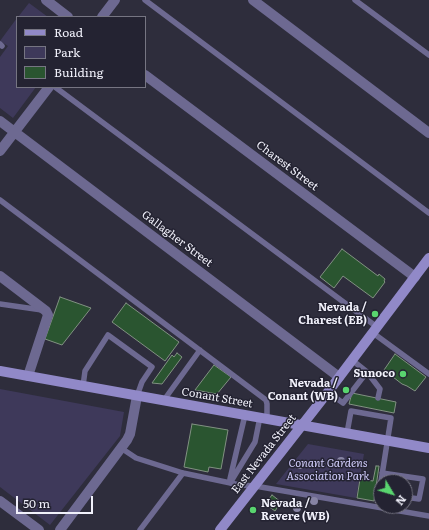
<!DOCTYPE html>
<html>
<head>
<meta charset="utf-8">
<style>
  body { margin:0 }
  #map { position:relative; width:429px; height:530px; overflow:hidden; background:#2e2d3c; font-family:Literata,serif }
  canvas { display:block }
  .legend { position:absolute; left:16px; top:16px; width:130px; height:72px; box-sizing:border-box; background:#242332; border:1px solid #767582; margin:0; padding:5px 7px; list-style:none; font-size:12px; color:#f1f1fb }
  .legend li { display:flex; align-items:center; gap:8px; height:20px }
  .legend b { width:20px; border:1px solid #767582 }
  .north { position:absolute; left:373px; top:474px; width:40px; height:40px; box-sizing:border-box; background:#242332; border:1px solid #767582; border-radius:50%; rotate:128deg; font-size:11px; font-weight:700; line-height:16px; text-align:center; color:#f1f1fb }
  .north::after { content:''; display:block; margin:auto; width:14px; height:18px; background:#59d56f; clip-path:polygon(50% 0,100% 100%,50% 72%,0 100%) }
  .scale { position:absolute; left:16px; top:496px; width:77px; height:18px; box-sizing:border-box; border:2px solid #f1f1fb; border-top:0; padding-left:5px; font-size:12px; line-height:14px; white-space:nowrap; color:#f1f1fb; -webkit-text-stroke:3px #242332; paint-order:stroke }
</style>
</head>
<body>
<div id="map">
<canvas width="429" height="530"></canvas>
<ul class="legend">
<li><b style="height:5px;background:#9189c8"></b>Road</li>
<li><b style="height:11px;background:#3e395a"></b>Park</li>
<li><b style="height:11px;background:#2a5530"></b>Building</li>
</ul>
<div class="north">N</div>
<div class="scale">50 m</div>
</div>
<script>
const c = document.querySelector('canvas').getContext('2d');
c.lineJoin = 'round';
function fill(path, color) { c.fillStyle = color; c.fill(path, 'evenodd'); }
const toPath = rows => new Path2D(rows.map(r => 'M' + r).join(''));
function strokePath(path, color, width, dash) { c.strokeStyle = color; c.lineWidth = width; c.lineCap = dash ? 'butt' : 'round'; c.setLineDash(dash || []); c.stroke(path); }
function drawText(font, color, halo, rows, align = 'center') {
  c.font = font + ' Literata,serif'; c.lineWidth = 3; c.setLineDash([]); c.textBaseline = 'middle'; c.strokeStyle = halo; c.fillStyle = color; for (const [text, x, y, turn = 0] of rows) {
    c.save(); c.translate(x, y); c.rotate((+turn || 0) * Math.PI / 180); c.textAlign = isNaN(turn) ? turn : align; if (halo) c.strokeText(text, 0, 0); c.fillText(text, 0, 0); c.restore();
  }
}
fill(toPath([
  [29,3,48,17,18,17],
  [17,18,17,87,36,87,13,118,0,108,0,57,8,46,0,41],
  [0,389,124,412,120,436,50,525,0,487],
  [308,444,364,454,356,498,276,484]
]), '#3e395a');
const building = toPath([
  [342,249,378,276,379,274,385,279,384,281,385,282,373,298,343,276,334,288,320,277,342,249],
  [60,297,91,308,62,345,45,339,60,297],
  [126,303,179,342,165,361,112,322,126,303],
  [177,353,182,357,162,384,152,383,172,355,174,357,177,353],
  [395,354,426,377,415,391,407,386,402,384,384,370,395,354],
  [214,365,231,377,217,394,195,390,214,365],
  [352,393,396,402,394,413,349,404,352,393],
  [192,424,228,430,221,469,209,467,208,472,184,467,192,424],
  [376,466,379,466,374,501,357,498,360,479,373,481,376,466],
  [272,495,281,502,275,511,265,504,272,495]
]);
fill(building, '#2a5530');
strokePath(building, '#819182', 1);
strokePath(toPath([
  [145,0,429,213],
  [355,0,429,55],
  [0,44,2,46],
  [55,87,377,327],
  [0,200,266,400,267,404,267,419],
  [0,304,42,310],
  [373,333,429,374],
  [367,372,380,389,378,398],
  [83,386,85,371,108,335,152,367,142,382,137,396],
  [328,392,343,403,367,372,352,360],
  [164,400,200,350],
  [347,433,351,411,391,418,379,494,381,494],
  [121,448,136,458,183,473,240,485,255,486,429,516],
  [382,473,423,479,419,499,405,497],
  [230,479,245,415],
  [230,483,255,442,260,417],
  [140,530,183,473]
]), '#6d6991', 5.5);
strokePath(toPath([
  [46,0,68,17],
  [253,0,429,133],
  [102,17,115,0],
  [145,75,415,277],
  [0,121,339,377],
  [0,151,49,87],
  [0,276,46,311,48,315,28,376],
  [0,501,39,530],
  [60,530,127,440,130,434,137,396]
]), '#6d6991', 10);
strokePath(toPath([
  [0,371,429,448],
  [220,530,328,392,429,258]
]), '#9189c8', 10);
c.fillStyle = '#8784a4';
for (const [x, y] of [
  [341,461],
  [300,465],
  [299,477],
  [314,501],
  [297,508]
]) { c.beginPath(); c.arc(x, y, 4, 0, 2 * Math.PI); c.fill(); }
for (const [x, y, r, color] of [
  [375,314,4,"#59d56f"],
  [403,374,4,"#59d56f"],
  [346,390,4,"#59d56f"],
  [253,510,4,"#59d56f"]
]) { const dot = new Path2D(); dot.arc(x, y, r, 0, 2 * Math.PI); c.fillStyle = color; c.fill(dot); strokePath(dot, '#242332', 1.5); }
drawText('11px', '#f1f1fb', '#242332', [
  ["Charest Street",287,166,37],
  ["Gallagher Street",177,239,37],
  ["Conant Street",217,398,10],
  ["East Nevada Street",264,454,-52]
]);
drawText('bold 11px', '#f1f1fb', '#242332', [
  ["Nevada /",367,308],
  ["Charest (EB)",367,321],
  ["Sunoco",395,374],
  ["Nevada /",338,384],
  ["Conant (WB)",338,397],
  ["Nevada /",261,504,"left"],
  ["Revere (WB)",261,517,"left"]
], 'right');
drawText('italic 11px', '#d0ccfa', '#242332', [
  ["Conant Gardens",328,464],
  ["Association Park",328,477]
]);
</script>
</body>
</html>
